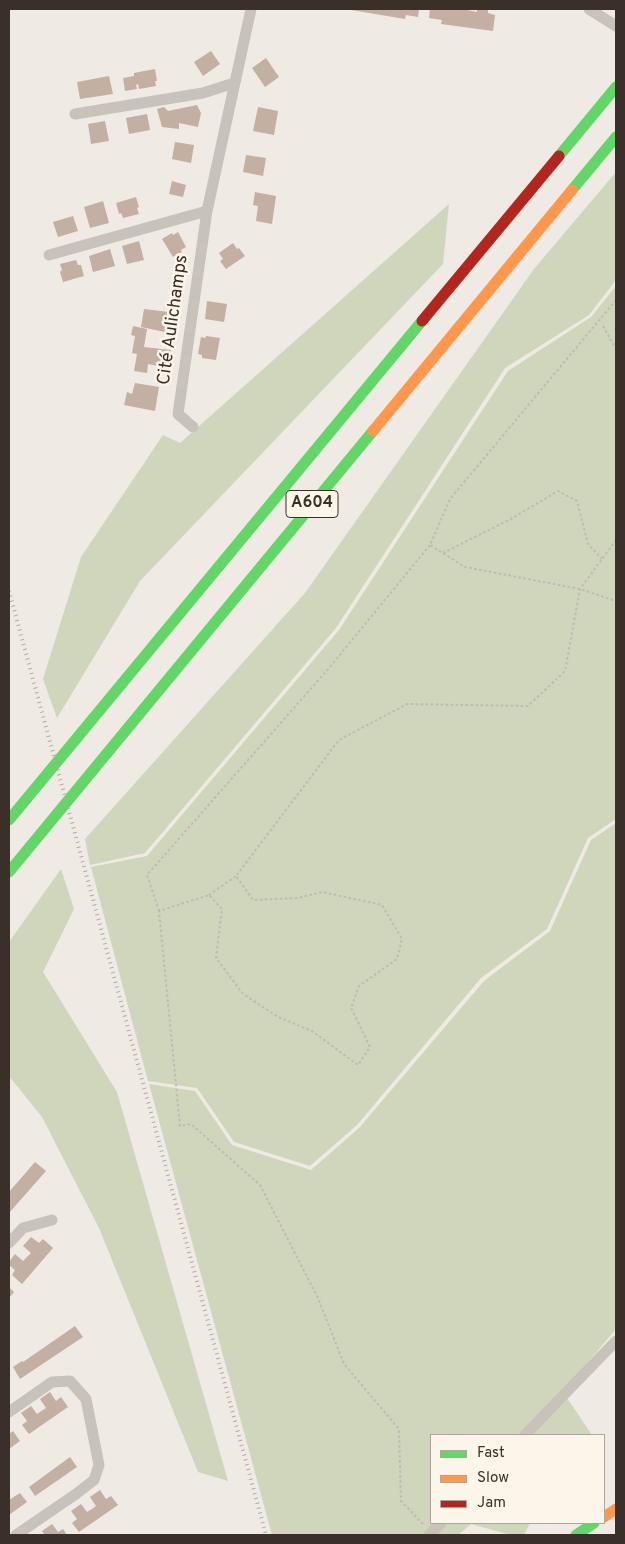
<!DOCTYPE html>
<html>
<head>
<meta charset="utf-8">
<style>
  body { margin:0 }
  #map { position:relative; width:625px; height:1544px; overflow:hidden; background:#efeae3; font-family:Overpass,sans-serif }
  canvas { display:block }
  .frame { position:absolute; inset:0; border:10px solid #3a2f29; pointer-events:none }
  .legend { position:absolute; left:430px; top:1434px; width:175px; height:90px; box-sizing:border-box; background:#fbf5ea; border:1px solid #aea69d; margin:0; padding:6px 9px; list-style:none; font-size:15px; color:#3a2f29 }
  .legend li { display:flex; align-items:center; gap:10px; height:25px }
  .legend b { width:25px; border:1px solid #aea69d }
</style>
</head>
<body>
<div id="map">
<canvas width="625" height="1544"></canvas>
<div class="frame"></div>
<ul class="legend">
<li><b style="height:6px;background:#63d668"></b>Fast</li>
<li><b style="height:6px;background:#ff974d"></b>Slow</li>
<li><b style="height:6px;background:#b3261e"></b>Jam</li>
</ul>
</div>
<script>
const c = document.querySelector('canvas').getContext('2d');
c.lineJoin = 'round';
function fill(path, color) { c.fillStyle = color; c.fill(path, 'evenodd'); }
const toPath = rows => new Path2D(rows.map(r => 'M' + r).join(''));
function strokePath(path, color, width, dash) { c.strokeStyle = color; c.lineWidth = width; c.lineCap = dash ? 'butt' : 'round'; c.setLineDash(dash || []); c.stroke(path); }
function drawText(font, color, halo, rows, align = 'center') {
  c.font = font + ' Overpass,sans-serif'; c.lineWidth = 5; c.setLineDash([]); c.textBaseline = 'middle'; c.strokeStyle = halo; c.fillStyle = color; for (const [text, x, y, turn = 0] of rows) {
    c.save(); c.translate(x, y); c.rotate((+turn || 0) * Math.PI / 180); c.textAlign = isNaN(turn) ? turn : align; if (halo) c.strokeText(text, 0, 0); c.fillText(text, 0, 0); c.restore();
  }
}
fill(toPath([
  [616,172,616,280,589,315,505,368,336,628,145,853,90,865,85,839,305,593,534,269],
  [449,204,443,264,140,581,57,718,43,679,81,557,163,435,180,443],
  [616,286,616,819,588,838,547,929,481,978,357,1125,310,1166,234,1142,197,1088,148,1081,91,867,147,856,339,630,508,371,591,317],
  [616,823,616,1329,563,1392,592,1435,431,1435,431,1523,530,1523,524,1535,511,1535,471,1524,458,1535,272,1535,149,1084,195,1091,232,1145,311,1170,359,1128,484,981,550,931,591,840],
  [61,869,74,909,43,972,117,1092,228,1481,198,1472,99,1228,42,1117,9,1076,9,942]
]), '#cfd6bb');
fill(toPath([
  [345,9,419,9,418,17,406,15,405,19],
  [430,9,462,9,477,12,477,9,488,10,488,13,495,15,493,31,441,24,442,20,429,18],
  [211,51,220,64,203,76,194,62],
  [266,58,279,77,265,87,252,68],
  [155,69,157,81,155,81,156,86,139,89,138,84,136,85,137,89,125,91,123,78,134,76,134,73],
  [109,76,113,94,80,99,77,82],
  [197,105,201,113,198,127,179,123,179,129,162,127,157,109,164,107,168,111],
  [258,107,278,111,274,135,253,131],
  [147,114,150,130,129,134,126,118],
  [105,121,109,141,91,144,88,124],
  [175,142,194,145,191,163,172,159],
  [246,155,266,158,263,176,243,172],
  [172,181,186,185,183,197,169,194],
  [255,192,276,196,272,224,256,221,258,206,253,205],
  [136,197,139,207,137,208,139,214,123,218,121,213,119,214,116,203],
  [103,201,109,223,90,228,84,207],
  [73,216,78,231,58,237,53,222],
  [178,232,186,247,181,250,182,252,173,257,162,239,172,233,173,235],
  [139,241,144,260,127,264,122,246],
  [233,243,237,249,239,248,245,256,226,269,220,261,223,259,219,253],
  [110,249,115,266,93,272,89,256],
  [76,260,78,265,81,265,84,276,63,282,60,272,62,270,60,264],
  [207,301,227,304,224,322,205,319],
  [144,309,177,313,174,334,141,327],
  [133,326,147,329,144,347,171,350,168,368,148,364,147,373,134,371,137,354,132,353,135,336,131,335],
  [206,336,220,338,216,360,202,358,202,355,198,354,201,337,205,338],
  [135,383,159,387,155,411,124,405,127,392,132,394],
  [35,1162,46,1171,9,1213,9,1192],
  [31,1237,39,1243,43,1239,53,1248,22,1284,12,1275,15,1270,9,1265,9,1262,15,1254,23,1261,31,1253,23,1246],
  [9,1287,14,1292,9,1298],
  [75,1326,83,1337,20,1379,13,1367,22,1361,23,1362],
  [50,1392,56,1401,61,1397,68,1407,29,1434,22,1425,27,1421,21,1413,31,1406,37,1414,46,1408,40,1399],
  [13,1431,20,1441,9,1449,9,1434],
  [70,1457,77,1467,35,1496,29,1487],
  [100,1490,106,1499,111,1496,118,1505,79,1532,72,1523,77,1519,71,1511,81,1504,87,1512,92,1509,96,1506,90,1497],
  [20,1493,27,1502,9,1515,9,1500],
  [52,1524,58,1532,63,1529,67,1535,45,1535,42,1531]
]), '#c4afa3');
strokePath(toPath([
  [616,300,450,499,430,545,465,567,580,589,616,601],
  [603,326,616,349],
  [443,553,509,520,558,491,577,501,588,544,602,559],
  [209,895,236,876],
  [159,911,147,875,329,668,430,545],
  [423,1524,401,1501,399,1429,344,1364,318,1298,260,1185,191,1124,180,1126,159,911,209,895,222,909,216,958,243,994,278,1017,312,1031,358,1065,370,1047,351,1008,359,986,397,959,402,939,382,905,322,892,298,898,253,900,236,876,339,740,407,704,528,706,565,671,580,589,616,540]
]), '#c1bab4', 2, [2.5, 2.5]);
strokePath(toPath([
  [589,9,616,26],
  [75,114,203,93,234,83],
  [49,255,207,211],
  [193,427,178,414,207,211,251,9],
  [9,1243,23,1228,52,1220],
  [9,1412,52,1382,70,1381,86,1399,99,1465,94,1480,76,1494,16,1535],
  [525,1435,616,1341],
  [429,1535,441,1523]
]), '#c9c2bb', 11);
strokePath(toPath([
  [559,156,616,87],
  [572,190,616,137],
  [9,820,422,321],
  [9,872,373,431],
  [576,1535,594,1523]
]), '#63d668', 11);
strokePath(toPath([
  [373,431,572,190],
  [604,1517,616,1509]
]), '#ff974d', 11);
strokePath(toPath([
  [422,321,559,156]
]), '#b3261e', 11);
strokePath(toPath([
  [9,591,266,1535]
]), '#b0aba6', 4, [1, 4]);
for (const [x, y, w] of [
  [312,504,52]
]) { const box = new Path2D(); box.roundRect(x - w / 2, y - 13.5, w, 27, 4); c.fillStyle = '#fbf5ea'; c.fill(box); strokePath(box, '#3a2f29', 1); }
drawText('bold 16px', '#3a2f29', null, [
  ["A604",312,504]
]);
drawText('18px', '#3a2f29', '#fbf5ea', [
  ["Cité Aulichamps",174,320,-82]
]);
</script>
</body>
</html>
